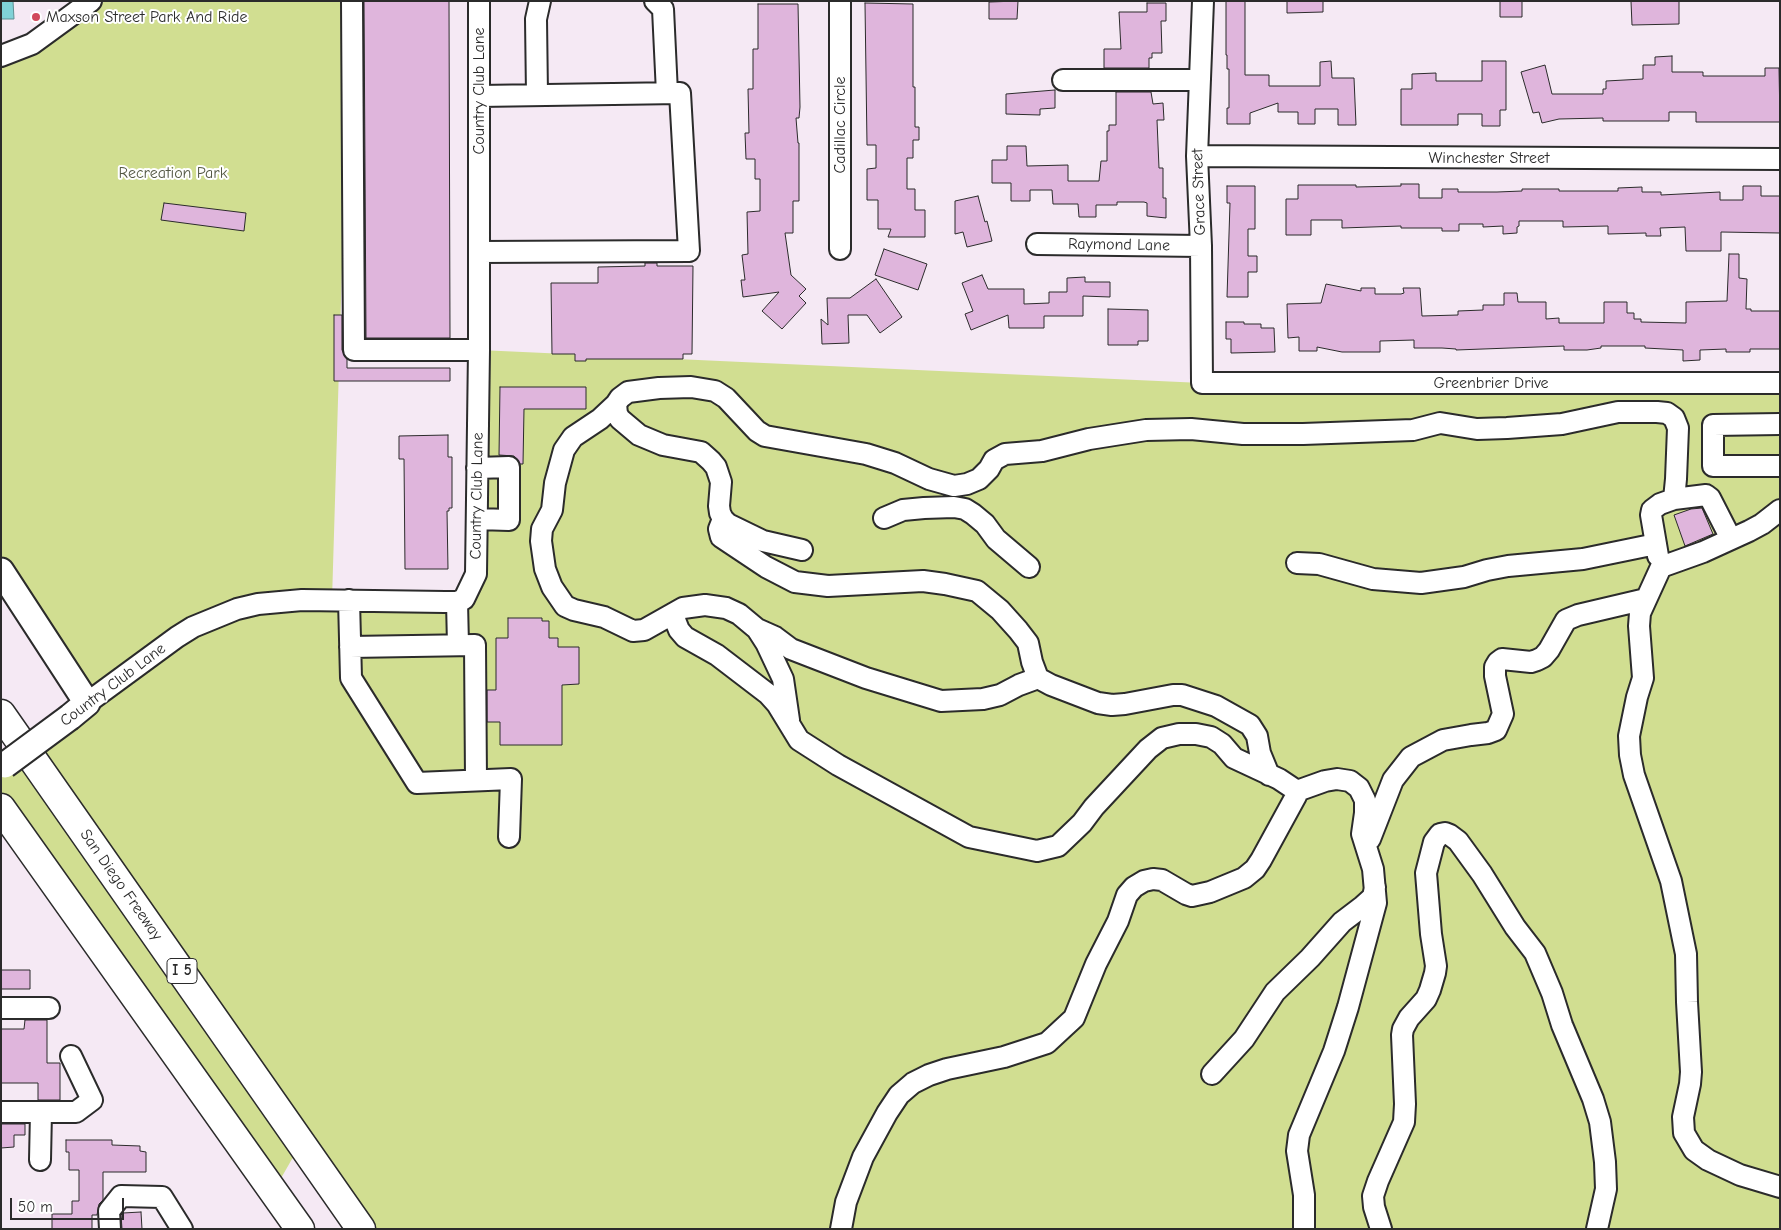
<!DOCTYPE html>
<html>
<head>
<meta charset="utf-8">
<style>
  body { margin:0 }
  #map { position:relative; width:1781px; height:1230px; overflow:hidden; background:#f5e9f4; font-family:"Comic Neue",sans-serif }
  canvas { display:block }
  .frame { position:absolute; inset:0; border:2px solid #2b2b2b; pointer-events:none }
  .scale { position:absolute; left:10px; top:1198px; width:114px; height:22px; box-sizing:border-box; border:2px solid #2b2b2b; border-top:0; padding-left:6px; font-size:15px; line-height:18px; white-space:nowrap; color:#2b2b2b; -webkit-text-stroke:4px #fff; paint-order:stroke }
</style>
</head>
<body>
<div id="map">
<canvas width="1781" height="1230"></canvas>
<div class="frame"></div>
<div class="scale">50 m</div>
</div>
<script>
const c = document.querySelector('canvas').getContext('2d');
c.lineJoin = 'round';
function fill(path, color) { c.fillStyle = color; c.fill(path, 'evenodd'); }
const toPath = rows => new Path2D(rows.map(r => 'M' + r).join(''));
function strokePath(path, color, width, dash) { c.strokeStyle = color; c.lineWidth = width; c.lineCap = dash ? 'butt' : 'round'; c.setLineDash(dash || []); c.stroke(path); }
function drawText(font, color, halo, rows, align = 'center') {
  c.font = font + ' "Comic Neue",sans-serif'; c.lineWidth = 4; c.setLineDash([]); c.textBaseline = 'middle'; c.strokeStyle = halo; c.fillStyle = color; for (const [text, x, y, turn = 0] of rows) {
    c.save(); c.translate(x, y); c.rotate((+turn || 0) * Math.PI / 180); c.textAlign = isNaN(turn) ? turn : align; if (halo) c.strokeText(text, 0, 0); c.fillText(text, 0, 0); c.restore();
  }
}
fill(toPath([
  [105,1,350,1,332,600,466,593,479,350,1202,383,1780,383,1780,1229,369,1229,306,1147,292,1159,276,1187,1,812,1,771,77,710,1,570,1,60,33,50]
]), '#d1de91');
const water = toPath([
  [1,1,13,1,14,19,1,19,1,1]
]);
fill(water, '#80d2d7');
strokePath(water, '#5e8f92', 1);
const building = toPath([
  [364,1,449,1,450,338,366,338,364,1],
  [1018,1,1017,19,989,19,989,2,1018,1],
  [1226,1,1245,1,1245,75,1269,75,1269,86,1320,86,1320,62,1331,61,1332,78,1354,78,1356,125,1338,125,1338,109,1315,109,1315,124,1298,124,1298,112,1278,112,1278,103,1250,113,1250,124,1227,124,1227,108,1229,108,1229,69,1227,69,1227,55,1226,55,1226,1],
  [1287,1,1323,1,1323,12,1287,13,1287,1],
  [1500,1,1522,1,1522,17,1500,17,1500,1],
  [1631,1,1679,1,1679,24,1632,25,1631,1],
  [865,3,913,4,913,87,915,87,915,127,919,127,919,140,913,140,913,158,907,158,907,189,915,189,915,210,925,210,925,237,888,237,891,229,878,229,878,200,867,200,867,169,876,168,876,145,867,145,865,3],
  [1147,3,1166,3,1166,21,1161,21,1162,53,1152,53,1152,58,1149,58,1149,68,1104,68,1104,49,1121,49,1119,12,1147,12,1147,3],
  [758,4,798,4,800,107,799,118,796,118,798,143,799,143,799,201,793,201,793,233,785,233,791,275,806,289,799,296,806,303,782,329,762,311,779,292,743,297,741,280,745,280,742,255,748,254,747,212,760,211,760,179,755,179,755,159,746,159,745,133,749,133,748,89,753,89,753,49,758,49,758,4],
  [1672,56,1672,72,1703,72,1703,76,1765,76,1765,68,1779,68,1780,122,1696,122,1696,112,1669,112,1669,121,1603,121,1603,118,1559,119,1542,123,1539,112,1533,113,1521,72,1545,65,1552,94,1603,94,1603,89,1606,89,1606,81,1643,79,1643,65,1655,65,1655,57,1672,56],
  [1482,61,1506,61,1506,110,1500,110,1500,126,1482,126,1482,114,1458,114,1458,125,1401,125,1401,89,1412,89,1412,74,1436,73,1436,81,1482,81,1482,61],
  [1055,90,1055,108,1040,109,1040,115,1006,114,1006,94,1055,90],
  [1116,92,1151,92,1153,104,1163,103,1164,120,1157,120,1159,168,1163,168,1163,198,1166,198,1166,218,1147,216,1147,203,1144,202,1117,202,1117,205,1096,205,1096,217,1079,217,1078,204,1053,204,1052,190,1030,190,1030,201,1011,201,1011,183,992,183,992,160,1007,160,1007,146,1026,146,1027,166,1068,165,1068,181,1099,181,1101,161,1107,161,1107,131,1109,131,1109,125,1116,125,1116,92],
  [1401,184,1419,184,1419,198,1442,198,1442,189,1458,189,1458,192,1497,192,1522,191,1522,189,1559,189,1559,191,1618,191,1618,188,1642,187,1642,192,1661,192,1661,195,1720,192,1720,200,1743,200,1743,186,1761,186,1761,196,1780,196,1780,233,1721,232,1721,251,1686,251,1685,227,1660,228,1661,236,1646,236,1646,233,1608,234,1608,226,1563,227,1563,221,1519,221,1519,226,1517,227,1517,233,1503,234,1503,226,1483,227,1483,224,1459,224,1459,231,1442,231,1442,228,1401,228,1401,226,1342,228,1342,220,1311,220,1311,235,1286,235,1286,199,1298,199,1298,185,1356,185,1356,187,1401,186,1401,184],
  [1227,186,1255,186,1255,229,1248,229,1248,256,1257,256,1257,272,1248,272,1248,297,1227,297,1230,203,1227,203,1227,186],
  [978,196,985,222,987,221,992,241,967,247,963,232,955,234,955,201,978,196],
  [164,203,246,213,244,231,161,220,164,203],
  [884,249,927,264,918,290,875,275,884,249],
  [1729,254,1739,254,1739,278,1747,279,1746,309,1751,309,1751,311,1780,311,1780,349,1750,349,1750,352,1726,352,1726,349,1700,350,1700,360,1683,361,1683,350,1645,348,1645,346,1601,346,1601,348,1587,350,1564,350,1564,346,1456,350,1456,349,1442,348,1414,348,1414,340,1380,341,1380,352,1342,352,1317,347,1317,351,1299,351,1299,337,1288,338,1287,304,1321,303,1326,284,1361,291,1361,288,1375,288,1375,294,1401,294,1404,293,1403,288,1420,288,1422,316,1458,315,1458,311,1483,310,1483,305,1504,305,1504,293,1517,293,1518,302,1546,302,1546,319,1559,318,1559,323,1604,323,1604,302,1627,302,1627,313,1634,313,1634,319,1641,319,1641,322,1686,323,1686,302,1727,301,1729,254],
  [645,263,657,263,657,266,693,266,692,354,683,354,683,359,586,359,586,361,575,361,575,354,552,354,551,283,598,283,598,267,645,266,645,263],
  [982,275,988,289,1024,289,1024,304,1049,303,1049,292,1067,292,1067,278,1085,277,1085,282,1110,282,1110,297,1083,296,1083,316,1044,316,1044,328,1009,328,1008,315,971,330,965,314,973,311,962,283,982,275],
  [876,279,902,317,880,333,867,315,848,315,849,343,822,344,821,319,828,325,827,298,850,298,876,279],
  [1108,309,1148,310,1148,341,1138,341,1138,345,1108,345,1108,309],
  [334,315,342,315,342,350,347,359,347,368,450,368,450,381,334,381,334,315],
  [1226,322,1244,322,1244,324,1261,324,1261,328,1274,328,1275,352,1231,353,1231,339,1226,339,1226,322],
  [500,387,586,387,586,409,524,409,523,464,520,464,514,456,499,455,500,387],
  [448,435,448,457,452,457,452,508,449,508,449,511,447,511,448,569,405,569,404,459,399,459,399,436,448,435],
  [1702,508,1713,534,1685,546,1674,515,1691,509,1702,508],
  [508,618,542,618,542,621,549,621,549,638,558,638,558,647,579,647,579,684,562,685,562,745,500,745,500,722,487,722,487,690,496,690,496,638,508,638,508,618],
  [1,970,30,970,30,989,1,989,1,970],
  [25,1020,47,1020,47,1063,60,1063,60,1100,38,1100,38,1083,1,1083,1,1029,24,1029,25,1020],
  [1,1124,25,1124,25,1135,14,1135,14,1147,1,1148,1,1124],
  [66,1140,112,1140,112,1145,140,1146,140,1151,146,1152,146,1172,103,1172,103,1200,99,1204,97,1215,92,1215,92,1229,52,1229,52,1214,72,1214,72,1201,79,1201,79,1170,69,1170,69,1152,66,1152,66,1140],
  [141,1212,142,1229,122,1229,121,1215,123,1213,141,1212]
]);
fill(building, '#dfb5dc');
strokePath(building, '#2b2b2b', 1);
const minor = toPath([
  [352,1,354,350,479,350],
  [655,1,663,9,667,93],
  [840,1,840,249],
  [1203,1,1197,156,1201,246,1202,383,1780,383],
  [1,56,32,44,91,1],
  [1063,80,1200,80],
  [537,95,536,19,540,1],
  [479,96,680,93,689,251,479,252],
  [1197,156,1780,159],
  [1037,244,1201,246],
  [616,404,617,414,620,419,639,435,663,445,701,452,711,461,716,467,721,482,719,506,720,513,723,519,728,524,763,541,802,550],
  [1780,424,1713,425,1713,466,1780,466],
  [1780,510,1762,524,1749,531,1703,552,1661,567,1640,613,1639,626,1643,678,1637,697,1629,736,1630,755,1634,775,1671,881,1686,954,1687,1002,1691,1072,1690,1084,1683,1117,1684,1133,1694,1150,1708,1160,1740,1175,1780,1187],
  [884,518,903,510,924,508,954,507,965,509,973,514,985,524,996,539,1029,567],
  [477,519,509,520,509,467,477,468],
  [723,519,719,529,721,537,766,567,795,582,828,586,923,581,945,584,977,591,1000,610,1018,630,1028,643,1032,662,1038,678,1051,685,1098,703,1112,705,1125,704,1173,695,1182,695,1216,706,1250,725,1257,736,1260,753,1269,775],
  [1658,556,1651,515,1652,510,1660,504,1674,499,1706,495,1710,498,1731,539],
  [1297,563,1319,564,1373,579,1421,583,1464,577,1487,570,1508,566,1583,559,1656,544],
  [349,600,351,678,417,783,511,779,509,837],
  [457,602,458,645],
  [673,615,679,630,685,637,717,655,768,694,777,704,799,740,838,765,969,837,1037,851,1058,846,1082,823,1094,807,1148,749,1162,738,1179,734,1196,734,1211,737,1222,744,1234,758,1279,779,1297,791],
  [757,629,766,643,783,679,789,720],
  [350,647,475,645,476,780],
  [1038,678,1019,685,1000,695,983,699,941,701,866,678,791,649,775,637,757,629,739,614,726,608,705,605,683,608,644,630,633,631,604,617,574,610,565,606,552,587,545,569,541,541,542,529,552,510,555,483,564,450,573,437,600,419,616,404,620,398,628,392,659,388,691,387,715,391,726,398,757,431,765,436,866,454,895,463,929,479,954,486,967,484,979,479,989,469,994,460,1005,454,1042,451,1089,439,1146,430,1191,429,1243,434,1303,434,1413,430,1440,423,1477,429,1507,428,1562,424,1618,412,1657,412,1667,413,1674,418,1678,428,1676,479,1674,499],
  [87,703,177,637,193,627,237,609,258,604,302,600,445,602,457,602,464,599,476,574,479,350,479,1],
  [1297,791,1325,781,1337,779,1350,781,1359,788,1365,800,1365,813,1362,834,1373,869,1376,903,1348,1007,1334,1051,1299,1135,1297,1151,1304,1195,1304,1229],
  [1370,839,1393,780,1411,757,1443,740,1471,735,1488,733,1496,730,1503,714,1495,676,1495,667,1498,662,1502,659,1531,662,1537,660,1543,657,1549,650,1566,620,1578,615,1646,599],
  [1,1008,49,1008],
  [1212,1074,1244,1039,1275,992,1310,958,1342,922,1363,906,1373,897,1375,887],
  [1,1112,76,1112,92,1100,71,1056],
  [40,1160,41,1112],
  [110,1229,109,1211,121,1196,162,1197,182,1229],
  [841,1229,846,1202,863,1157,887,1113,899,1095,913,1083,929,1075,947,1069,1004,1057,1047,1043,1074,1018,1096,964,1118,921,1127,895,1134,887,1144,881,1153,879,1162,880,1186,894,1192,896,1210,892,1244,878,1255,869,1261,860,1296,796,1297,791],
  [1381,1229,1374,1207,1373,1196,1378,1181,1404,1122,1405,1104,1402,1035,1403,1029,1409,1018,1426,999,1430,990,1435,973,1436,966,1431,934,1426,873,1434,842,1440,834,1445,833,1450,835,1458,841,1482,874,1515,927,1535,953,1552,993,1562,1025,1593,1099,1600,1122,1605,1162,1606,1189,1597,1229]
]);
const major = toPath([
  [1,571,87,703,70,717]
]);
const highway = toPath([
  [1,714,361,1229],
  [1,808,300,1229]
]);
strokePath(minor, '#2b2b2b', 24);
strokePath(major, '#2b2b2b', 29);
strokePath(highway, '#2b2b2b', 31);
strokePath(minor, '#fff', 20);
strokePath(major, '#fff', 25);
strokePath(highway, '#fff', 28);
const majorBridge = toPath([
  [5,765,70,717]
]);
strokePath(majorBridge, '#2b2b2b', 29, []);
strokePath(majorBridge, '#fff', 25);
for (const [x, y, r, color] of [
  [36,17,5,"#d1495b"]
]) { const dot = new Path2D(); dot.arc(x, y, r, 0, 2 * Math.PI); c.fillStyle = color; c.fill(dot); strokePath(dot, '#fff', 2); }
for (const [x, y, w] of [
  [182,971,30]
]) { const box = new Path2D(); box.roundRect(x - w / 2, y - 12.5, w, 25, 4); c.fillStyle = '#fff'; c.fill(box); strokePath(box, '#2b2b2b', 1); }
drawText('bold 15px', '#2b2b2b', null, [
  ["I 5",182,971]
]);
drawText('16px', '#2b2b2b', '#fff', [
  ["Maxson Street Park And Ride",46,17]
], 'left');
drawText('16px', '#2b2b2b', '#fff', [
  ["Country Club Lane",479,91,-90],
  ["Cadillac Circle",840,125,-90],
  ["Winchester Street",1489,158],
  ["Grace Street",1199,192,-92],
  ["Raymond Lane",1119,245,1],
  ["Greenbrier Drive",1491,383],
  ["Country Club Lane",477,496,-89],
  ["Country Club Lane",113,685,-37],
  ["San Diego Freeway",121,885,55]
]);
drawText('16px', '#545844', '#fff', [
  ["Recreation Park",173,173]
]);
</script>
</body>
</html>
